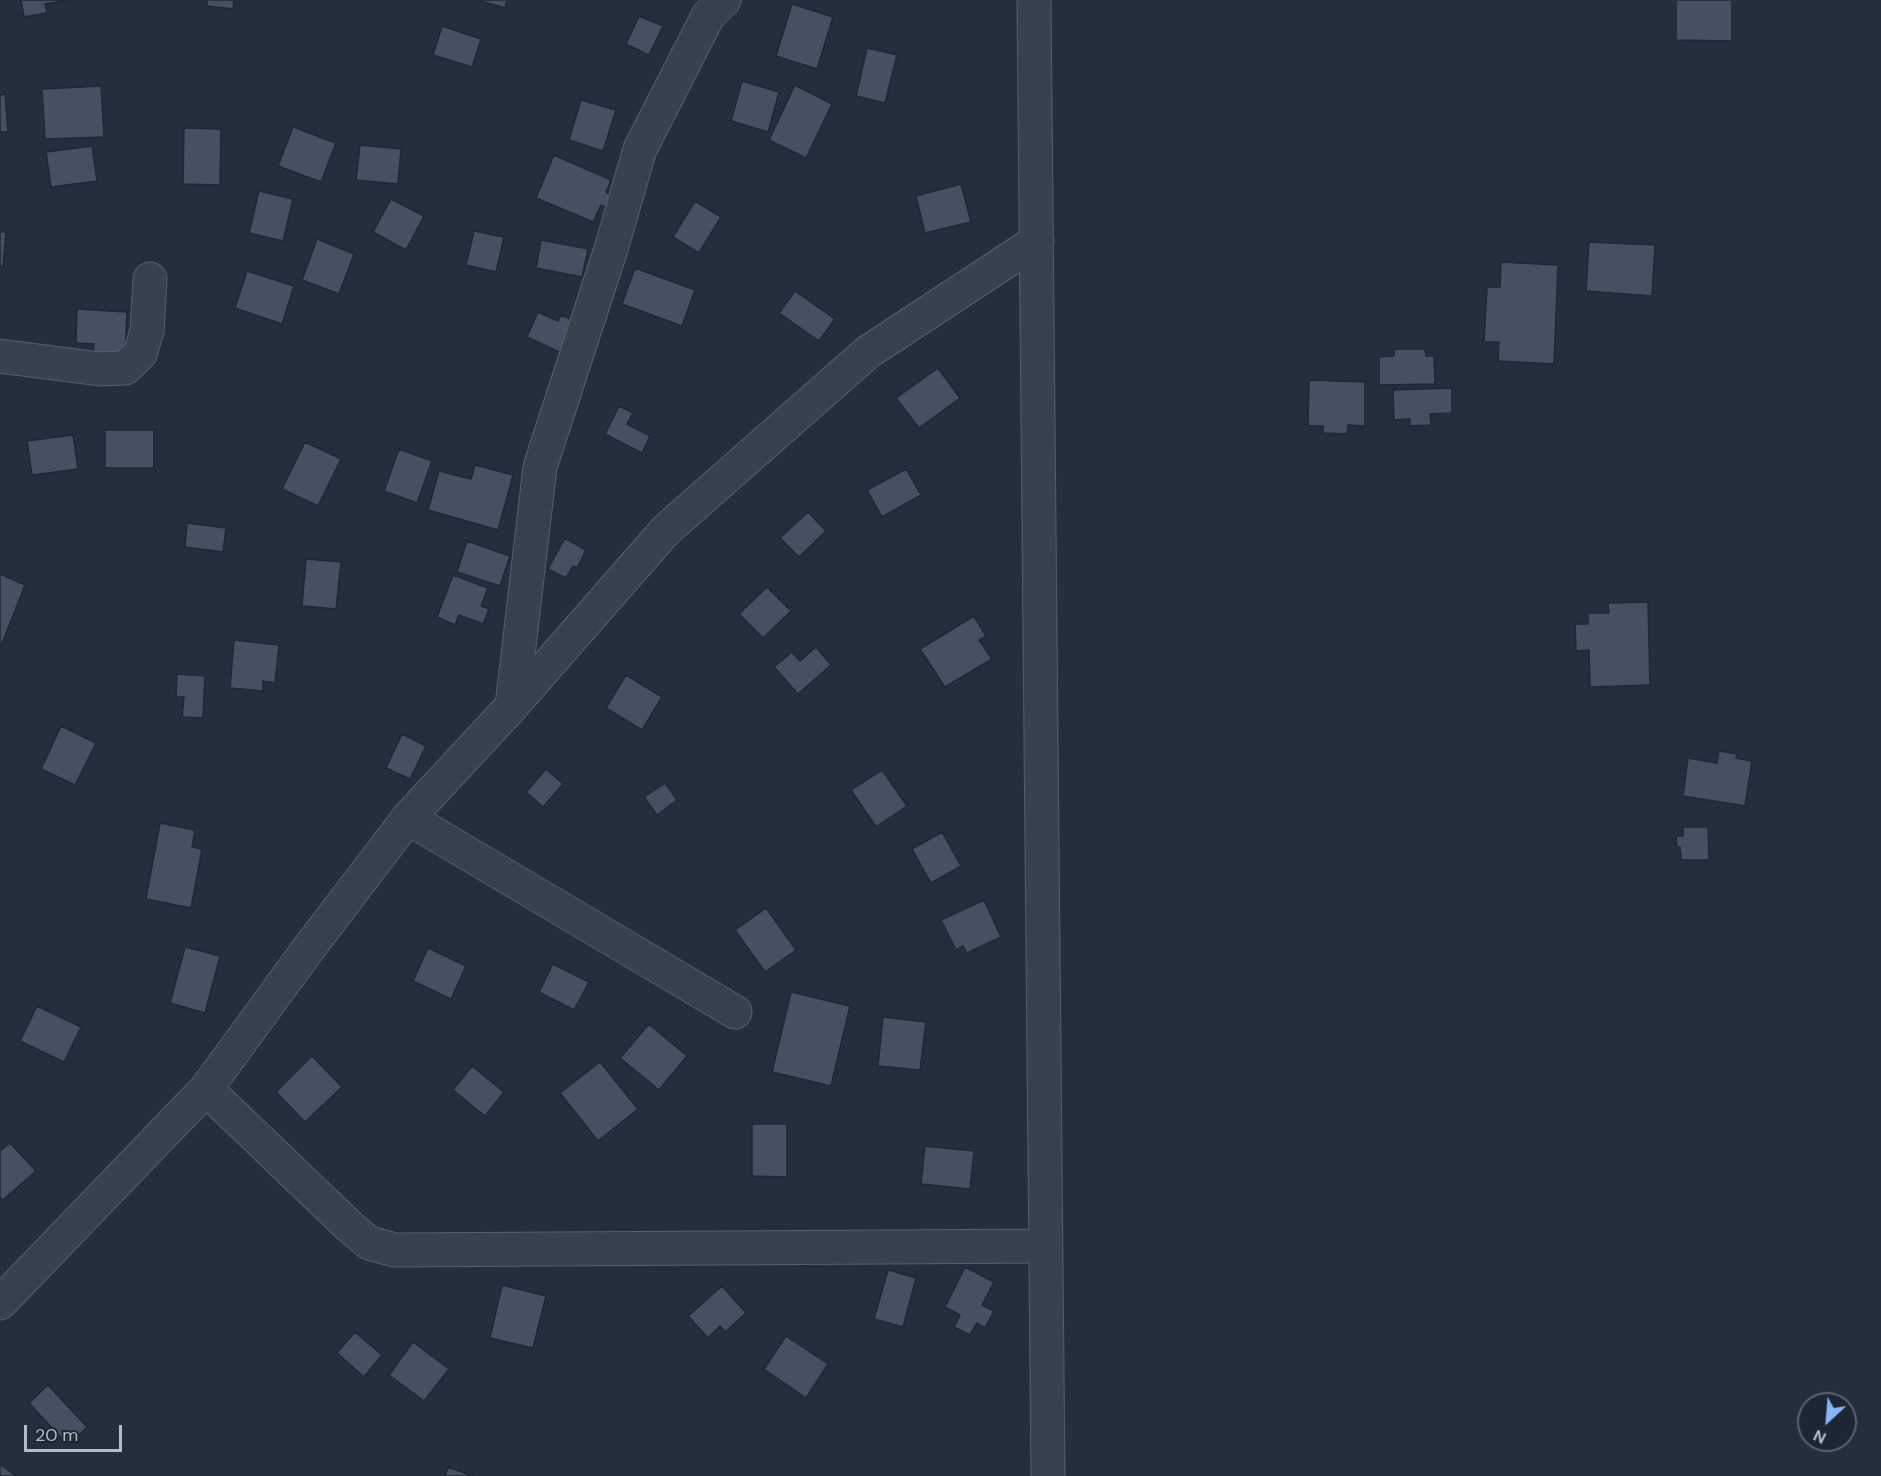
<!DOCTYPE html>
<html>
<head>
<meta charset="utf-8">
<style>
  body { margin:0 }
  #map { position:relative; width:1881px; height:1476px; overflow:hidden; background:#242f3e; font-family:"DM Sans",sans-serif }
  canvas { display:block }
  .north { position:absolute; left:1797px; top:1392px; width:60px; height:60px; box-sizing:border-box; background:#1d2633; border:2px solid #59626f; border-radius:50%; rotate:206deg; font-size:16px; font-weight:700; line-height:24px; text-align:center; color:#b4bcc9 }
  .north::after { content:''; display:block; margin:auto; width:21px; height:27px; background:#8ab4f8; clip-path:polygon(50% 0,100% 100%,50% 72%,0 100%) }
  .scale { position:absolute; left:24px; top:1425px; width:98px; height:27px; box-sizing:border-box; border:3px solid #b4bcc9; border-top:0; padding-left:8px; font-size:18px; line-height:21px; white-space:nowrap; color:#b4bcc9; -webkit-text-stroke:4px #1d2633; paint-order:stroke }
</style>
</head>
<body>
<div id="map">
<canvas width="1881" height="1476"></canvas>
<div class="north">N</div>
<div class="scale">20 m</div>
</div>
<script>
const c = document.querySelector('canvas').getContext('2d');
c.lineJoin = 'round';
function fill(path, color) { c.fillStyle = color; c.fill(path, 'evenodd'); }
const toPath = rows => new Path2D(rows.map(r => 'M' + r).join(''));
function strokePath(path, color, width, dash) { c.strokeStyle = color; c.lineWidth = width; c.lineCap = dash ? 'butt' : 'round'; c.setLineDash(dash || []); c.stroke(path); }
const building = toPath([
  [21,0,69,0,45,4,47,13,24,17,21,0],
  [207,0,234,0,233,9,207,6,207,0],
  [477,0,507,0,505,8,477,0],
  [1676,0,1732,0,1732,41,1676,40,1676,0],
  [792,4,833,17,817,69,776,56,792,4],
  [639,16,663,26,649,55,626,44,639,16],
  [442,26,481,39,472,67,433,55,442,26],
  [867,48,897,55,885,103,856,96,867,48],
  [742,81,779,92,768,132,731,121,742,81],
  [795,85,832,104,806,158,769,140,795,85],
  [101,86,104,137,45,139,42,89,101,86],
  [5,94,8,132,0,132,0,95,5,94],
  [581,100,616,110,603,151,569,140,581,100],
  [293,127,336,143,321,182,278,166,293,127],
  [184,128,221,129,220,185,183,184,184,128],
  [360,145,401,149,398,184,356,180,360,145],
  [92,146,97,181,51,187,46,152,92,146],
  [554,155,611,180,606,192,613,196,608,208,601,205,593,222,536,198,554,155],
  [961,184,971,222,925,233,916,196,961,184],
  [259,191,293,199,283,241,249,233,259,191],
  [391,199,424,216,406,250,373,232,391,199],
  [695,201,721,217,699,253,673,237,695,201],
  [474,231,504,237,496,272,466,265,474,231],
  [0,232,6,232,3,267,0,267,0,232],
  [317,239,354,254,339,294,302,280,317,239],
  [541,240,588,249,582,277,536,268,541,240],
  [1589,242,1655,245,1652,296,1586,291,1589,242],
  [1501,262,1558,265,1554,364,1498,361,1499,342,1484,342,1487,287,1500,287,1501,262],
  [635,268,695,290,682,326,622,304,635,268],
  [247,271,294,286,282,324,235,308,247,271],
  [795,291,835,319,819,341,779,313,795,291],
  [77,309,127,312,125,360,93,358,94,344,76,343,77,309],
  [538,312,558,321,561,315,582,324,568,356,527,337,538,312],
  [1394,349,1425,349,1426,356,1434,356,1435,384,1379,385,1379,357,1394,356,1394,349],
  [938,368,960,398,919,428,896,398,938,368],
  [1309,380,1365,382,1365,426,1348,425,1347,434,1323,433,1323,426,1308,426,1309,380],
  [1452,388,1452,413,1430,414,1431,425,1410,426,1410,419,1394,420,1393,390,1452,388],
  [619,406,633,413,627,424,650,436,642,453,605,434,619,406],
  [105,430,154,430,154,468,105,468,105,430],
  [73,435,78,469,32,475,27,441,73,435],
  [305,442,341,459,318,506,282,489,305,442],
  [399,449,432,461,417,503,384,491,399,449],
  [475,465,513,475,498,530,428,510,439,471,471,479,475,465],
  [906,469,921,495,882,517,867,490,906,469],
  [808,512,826,531,799,557,780,538,808,512],
  [187,523,226,528,223,552,185,547,187,523],
  [565,538,586,550,577,568,573,566,566,578,548,569,565,538],
  [467,541,510,556,500,586,457,572,467,541],
  [306,559,341,562,336,609,302,606,306,559],
  [0,574,25,585,1,646,0,646,0,574],
  [453,575,488,588,481,606,489,609,483,624,459,615,455,625,437,617,453,575],
  [767,587,791,611,763,638,739,614,767,587],
  [1648,602,1650,685,1590,687,1589,650,1576,651,1575,624,1588,624,1588,613,1609,613,1608,603,1648,602],
  [974,616,986,636,979,640,992,659,945,687,920,649,974,616],
  [234,640,279,645,275,683,263,681,263,691,230,688,234,640],
  [816,647,831,665,798,694,774,667,792,652,800,661,816,647],
  [177,674,205,676,203,718,182,717,184,697,176,697,177,674],
  [626,675,662,697,642,730,606,708,626,675],
  [61,726,96,743,75,785,41,769,61,726],
  [402,734,426,746,410,779,386,768,402,734],
  [1719,751,1737,754,1736,758,1752,761,1745,806,1683,796,1688,758,1717,763,1719,751],
  [546,769,563,784,543,807,526,792,546,769],
  [882,770,907,806,876,827,851,790,882,770],
  [665,783,677,800,657,815,644,797,665,783],
  [160,823,195,830,192,847,202,849,191,908,146,899,160,823],
  [1683,827,1708,827,1709,860,1681,860,1680,847,1677,848,1676,836,1683,836,1683,827],
  [942,832,961,866,931,883,912,849,942,832],
  [984,900,1001,937,967,953,963,946,956,950,941,920,984,900],
  [766,908,796,950,765,972,735,930,766,908],
  [185,947,220,956,205,1013,170,1003,185,947],
  [428,948,466,966,451,999,413,981,428,948],
  [553,964,589,982,574,1010,539,992,553,964],
  [791,992,850,1006,831,1086,772,1072,791,992],
  [37,1006,81,1027,64,1062,20,1041,37,1006],
  [883,1017,926,1022,920,1070,878,1066,883,1017],
  [649,1024,687,1056,659,1090,620,1058,649,1024],
  [312,1056,342,1087,305,1122,276,1092,312,1056],
  [600,1062,638,1109,598,1141,560,1093,600,1062],
  [472,1066,504,1092,485,1116,453,1090,472,1066],
  [752,1124,787,1124,787,1177,752,1176,752,1124],
  [10,1143,36,1171,3,1200,0,1198,0,1151,10,1143],
  [925,1146,974,1151,970,1189,921,1184,925,1146],
  [965,1267,994,1282,982,1305,994,1311,985,1328,977,1323,970,1335,954,1327,960,1315,945,1307,965,1267],
  [888,1270,916,1278,903,1327,874,1319,888,1270],
  [502,1285,546,1296,533,1348,490,1338,502,1285],
  [722,1286,746,1313,725,1332,720,1326,708,1338,688,1316,722,1286],
  [355,1332,382,1355,364,1377,337,1353,355,1332],
  [786,1336,828,1364,806,1398,764,1369,786,1336],
  [413,1342,449,1369,424,1401,389,1375,413,1342],
  [48,1385,87,1427,68,1445,29,1403,48,1385],
  [0,1464,16,1476,0,1476,0,1464],
  [448,1467,473,1476,445,1476,448,1467]
]);
fill(building, '#455162');
strokePath(building, '#1f2835', 1.5);
const street = toPath([
  [1034,0,1048,1476],
  [0,356,100,369,125,368,140,354,147,331,150,279],
  [512,706,540,467,611,249,640,149,708,16,724,0],
  [408,818,735,1012],
  [206,1089,349,1226,369,1243,395,1250,1045,1246],
  [0,1303,206,1089,309,948,408,818,512,706,666,530,868,352,1037,241]
]);
strokePath(street, '#565f6c', 35);
strokePath(street, '#38414e', 33);
</script>
</body>
</html>
